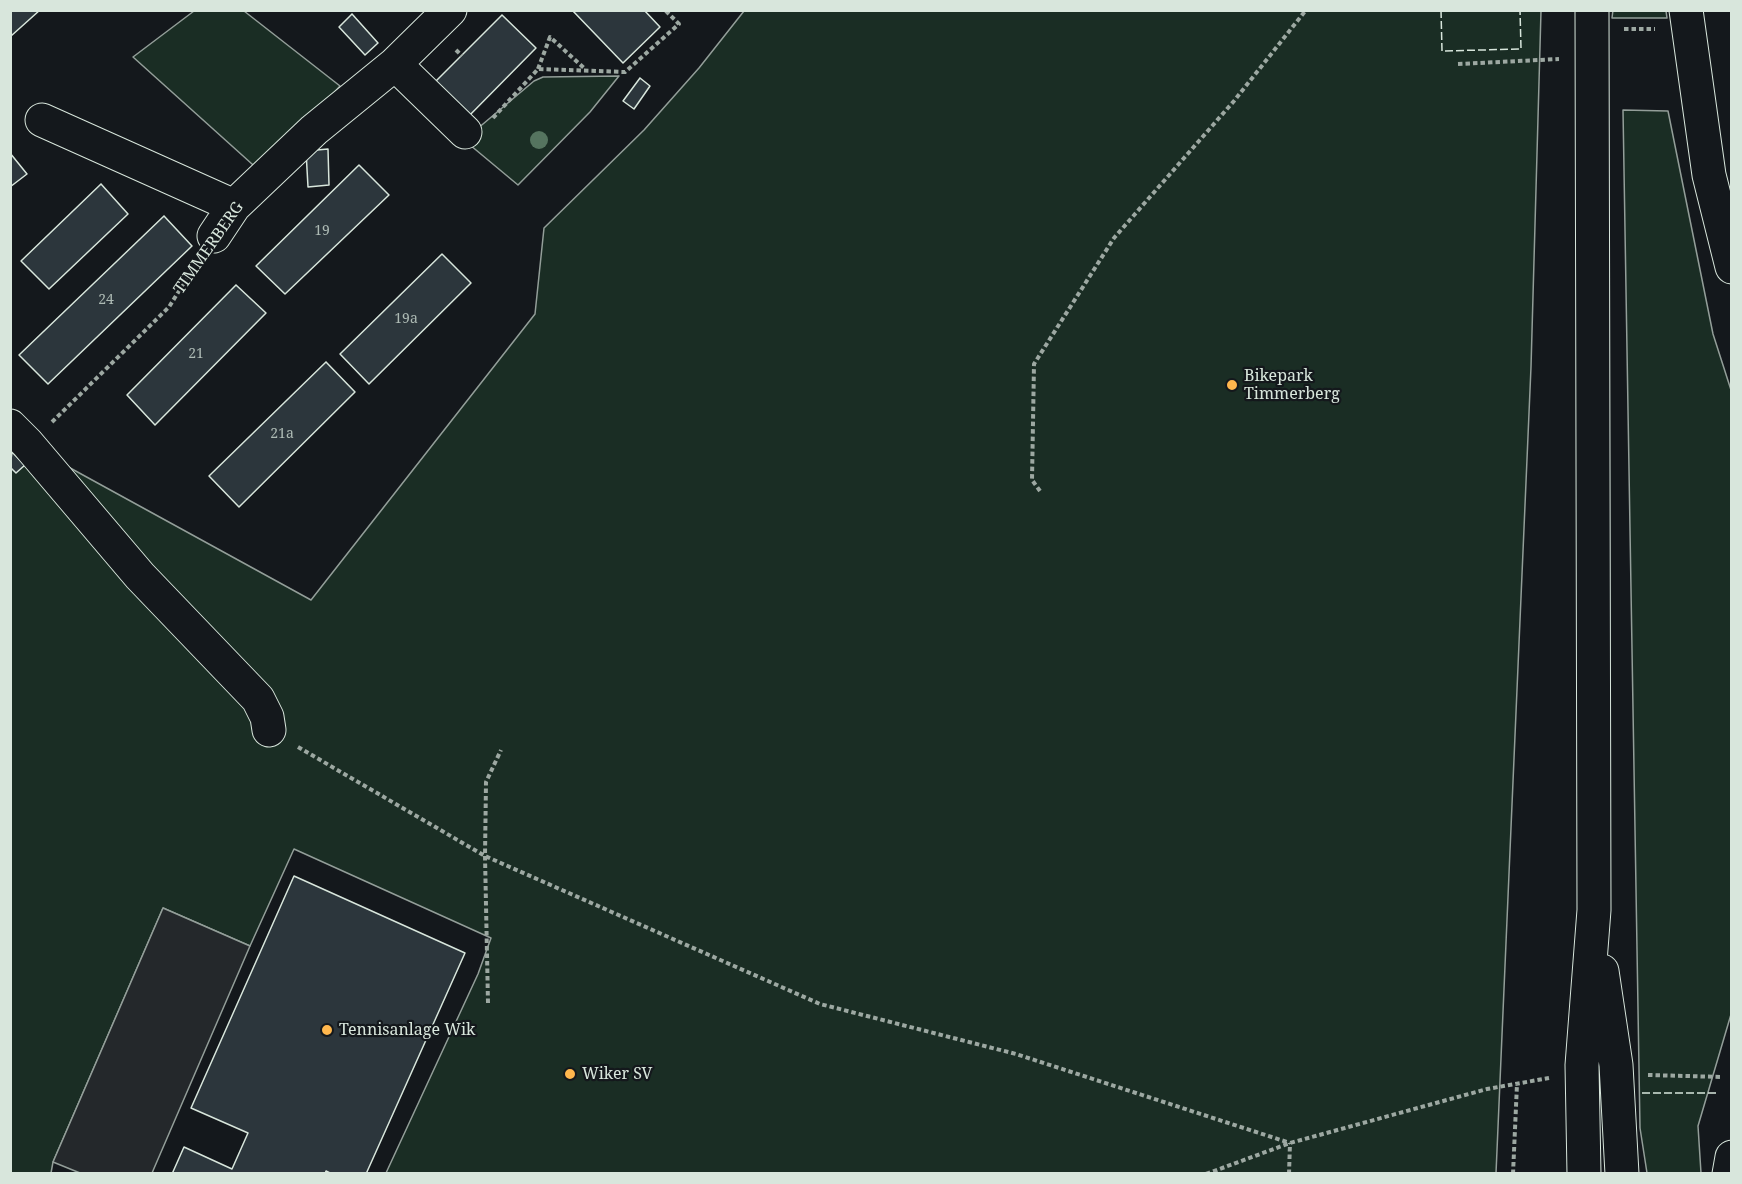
<!DOCTYPE html>
<html>
<head>
<meta charset="utf-8">
<style>
  body { margin:0 }
  #map { position:relative; width:1742px; height:1184px; overflow:hidden; background:#14181c; font-family:"Noto Serif",serif }
  canvas { display:block }
  .frame { position:absolute; inset:0; border:12px solid #d8e6dc; pointer-events:none }
</style>
</head>
<body>
<div id="map">
<canvas width="1742" height="1184"></canvas>
<div class="frame"></div>
</div>
<script>
const c = document.querySelector('canvas').getContext('2d');
c.lineJoin = 'round';
function fill(path, color) { c.fillStyle = color; c.fill(path, 'evenodd'); }
const toPath = rows => new Path2D(rows.map(r => 'M' + r).join(''));
function strokePath(path, color, width, dash) { c.strokeStyle = color; c.lineWidth = width; c.lineCap = dash ? 'butt' : 'round'; c.setLineDash(dash || []); c.stroke(path); }
function drawText(font, color, halo, rows, align = 'center') {
  c.font = font + ' "Noto Serif",serif'; c.lineWidth = 4.5; c.setLineDash([]); c.textBaseline = 'middle'; c.strokeStyle = halo; c.fillStyle = color; for (const [text, x, y, turn = 0] of rows) {
    c.save(); c.translate(x, y); c.rotate((+turn || 0) * Math.PI / 180); c.textAlign = isNaN(turn) ? turn : align; if (halo) c.strokeText(text, 0, 0); c.fillText(text, 0, 0); c.restore();
  }
}
const green = toPath([
  [1613,10,1666,11,1667,18,1612,18,1613,10],
  [194,11,244,11,340,86,262,173,133,57,194,11],
  [744,11,1541,11,1531,367,1496,1173,386,1173,478,974,491,938,294,849,250,946,163,908,53,1162,51,1173,11,1173,10,435,311,600,535,314,544,228,644,130,699,68,744,11],
  [619,76,590,112,518,185,464,140,534,81,543,77,619,76],
  [1623,110,1668,111,1713,334,1731,390,1732,1011,1698,1126,1701,1173,1647,1173,1640,1128,1623,110]
]);
fill(green, '#1a2d24');
strokePath(green, '#939e99', 1.5);
const parking = toPath([
  [163,908,250,946,152,1173,80,1173,53,1162,163,908]
]);
fill(parking, '#24282b');
strokePath(parking, '#939e99', 1.5);
const building = toPath([
  [10,10,40,10,11,36,10,10],
  [572,10,644,10,660,27,623,63,572,10],
  [352,14,378,43,365,55,339,27,352,14],
  [502,15,536,48,461,124,427,90,502,15],
  [640,78,650,86,634,109,623,101,640,78],
  [328,149,329,185,308,187,306,151,328,149],
  [10,153,27,174,10,187,10,153],
  [359,165,389,195,285,294,256,266,359,165],
  [101,184,128,214,49,289,21,261,101,184],
  [164,216,192,246,48,384,19,355,164,216],
  [442,254,471,283,369,384,340,354,442,254],
  [236,285,266,313,155,425,127,395,236,285],
  [326,362,355,392,239,507,209,476,326,362],
  [12,452,25,465,16,473,10,467,12,452],
  [294,876,465,953,366,1174,332,1174,326,1171,325,1174,172,1174,184,1147,232,1169,248,1133,191,1108,294,876]
]);
fill(building, '#2c363c');
strokePath(building, '#d8e6dc', 1.5);
const minor = toPath([
  [395,64,465,132],
  [42,120,234,206],
  [214,236,234,206,314,130,395,64,450,10],
  [10,426,27,443,140,576,258,699,267,717,269,730]
]);
const highway = toPath([
  [1686,10,1709,175,1732,267],
  [1602,971,1616,1065,1622,1174],
  [1584,1174,1582,1065,1594,910,1592,10],
  [1729,1174,1732,1157]
]);
strokePath(minor, '#d8e6dc', 35);
strokePath(highway, '#d8e6dc', 35);
strokePath(toPath([
  [1624,29,1655,29],
  [456,50,462,56],
  [1458,64,1559,59],
  [538,69,550,37,585,69],
  [493,118,538,69,625,72,679,24,665,10],
  [52,422,169,307,197,262],
  [1040,491,1032,480,1034,364,1114,238,1234,101,1306,10],
  [298,747,485,856,820,1004,1016,1054,1290,1143],
  [488,1003,485,856,486,782,501,750],
  [1648,1075,1723,1077],
  [1206,1174,1290,1143,1487,1089,1549,1078],
  [1289,1174,1290,1143],
  [1513,1174,1517,1084]
]), '#9da8a2', 4, [4.5, 3]);
strokePath(minor, '#14181c', 33);
strokePath(highway, '#14181c', 33);
strokePath(toPath([
  [1441,10,1442,51,1521,49,1520,10],
  [1642,1093,1718,1093]
]), '#d8e6dc', 1.5, [8, 3]);
c.fillStyle = '#55745f';
for (const [x, y] of [
  [539,140]
]) { c.beginPath(); c.arc(x, y, 9, 0, 2 * Math.PI); c.fill(); }
for (const [x, y, r, color] of [
  [1232,385,6,"#ffb74d"],
  [327,1030,6,"#ffb74d"],
  [570,1074,6,"#ffb74d"]
]) { const dot = new Path2D(); dot.arc(x, y, r, 0, 2 * Math.PI); c.fillStyle = color; c.fill(dot); strokePath(dot, '#14181c', 2); }
drawText('14px', '#adbab4', null, [
  ["19",322,231],
  ["24",106,300],
  ["19a",406,319],
  ["21",196,354],
  ["21a",282,434]
]);
drawText('16px', '#d8e6dc', '#14181c', [
  ["TIMMERBERG",209,248,-55]
]);
drawText('16px', '#d8e6dc', '#14181c', [
  ["Bikepark",1244,376],
  ["Timmerberg",1244,394],
  ["Tennisanlage Wik",339,1030],
  ["Wiker SV",582,1074]
], 'left');
</script>
</body>
</html>
